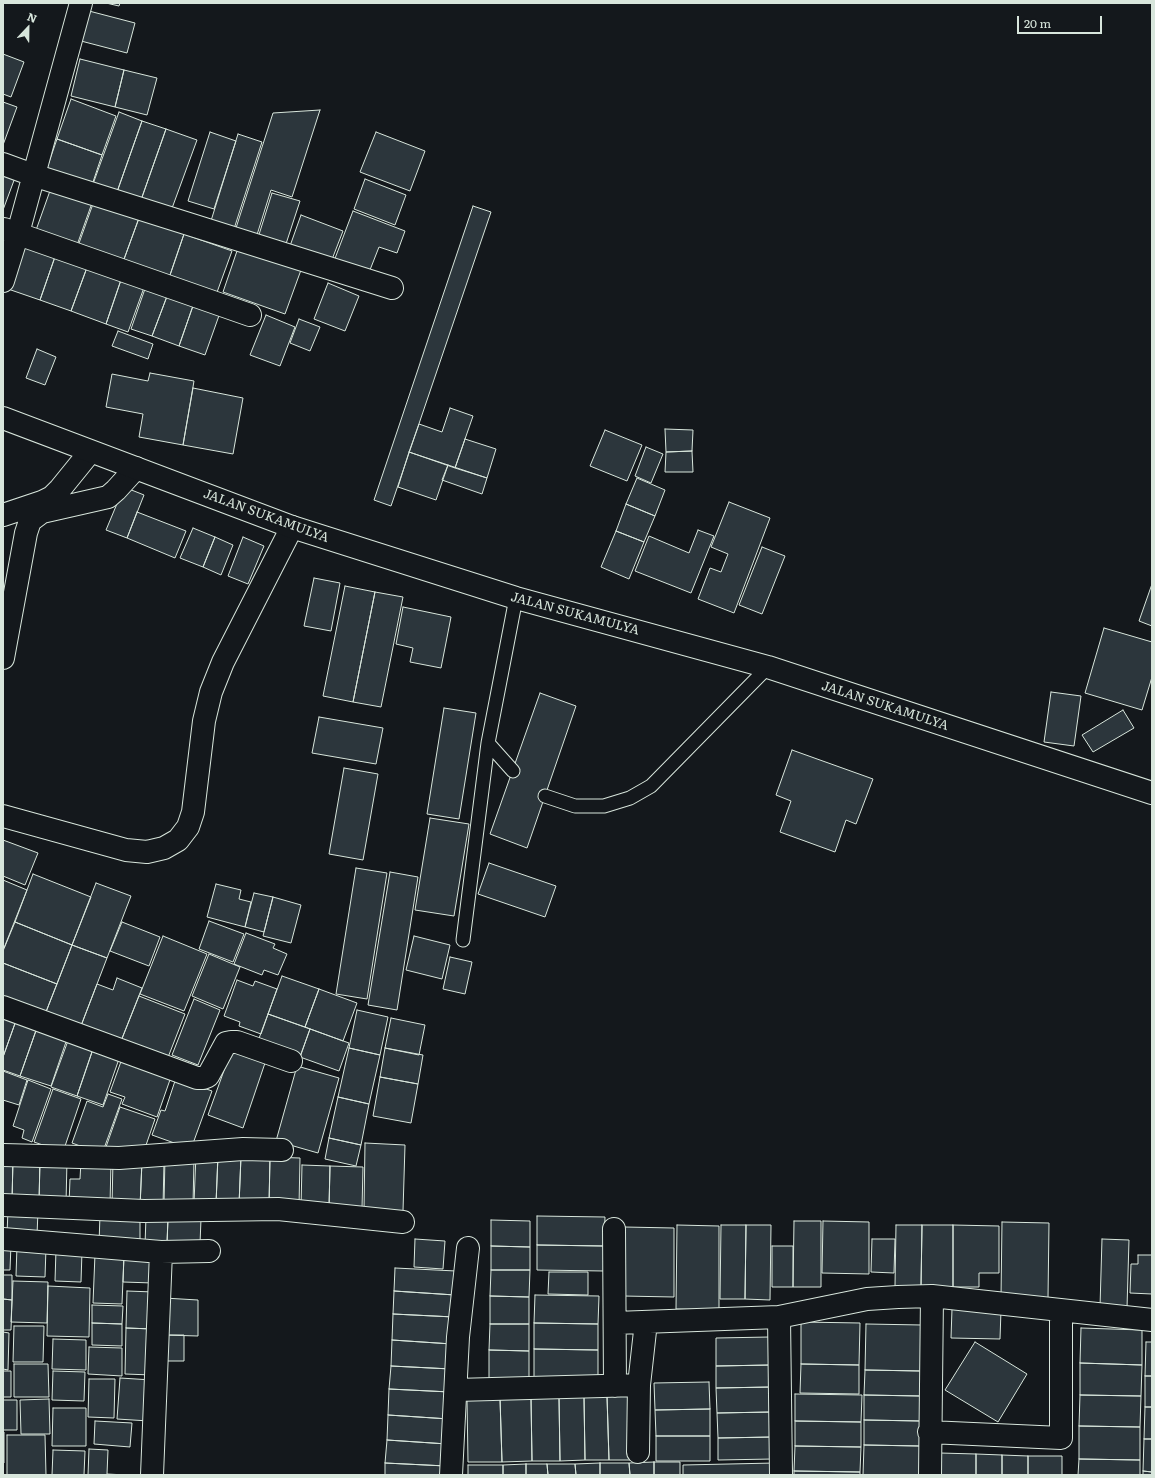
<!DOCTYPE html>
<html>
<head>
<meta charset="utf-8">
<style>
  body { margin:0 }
  #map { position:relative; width:1155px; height:1478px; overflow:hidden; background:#14181c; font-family:Literata,serif }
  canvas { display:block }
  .frame { position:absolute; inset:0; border:4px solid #d8e6dc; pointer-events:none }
  .north { position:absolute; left:8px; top:8px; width:40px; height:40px; -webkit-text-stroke:3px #14181c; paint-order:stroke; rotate:22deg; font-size:11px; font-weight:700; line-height:16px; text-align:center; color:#d8e6dc }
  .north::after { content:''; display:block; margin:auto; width:14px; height:18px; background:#d8e6dc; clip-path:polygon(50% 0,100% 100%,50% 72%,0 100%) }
  .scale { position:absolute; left:1017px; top:16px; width:85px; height:18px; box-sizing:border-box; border:2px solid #d8e6dc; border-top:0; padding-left:5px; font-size:12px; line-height:14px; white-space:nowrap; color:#d8e6dc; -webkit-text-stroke:3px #14181c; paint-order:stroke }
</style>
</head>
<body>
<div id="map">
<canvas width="1155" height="1478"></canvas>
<div class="frame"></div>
<div class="north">N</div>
<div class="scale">20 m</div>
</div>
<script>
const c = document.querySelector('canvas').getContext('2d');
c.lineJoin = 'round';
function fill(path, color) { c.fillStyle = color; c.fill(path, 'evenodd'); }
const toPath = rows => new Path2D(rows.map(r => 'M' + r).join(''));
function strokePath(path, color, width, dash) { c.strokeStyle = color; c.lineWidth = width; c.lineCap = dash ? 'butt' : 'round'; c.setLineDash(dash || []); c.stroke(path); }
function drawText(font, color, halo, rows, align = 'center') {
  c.font = font + ' Literata,serif'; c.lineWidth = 3; c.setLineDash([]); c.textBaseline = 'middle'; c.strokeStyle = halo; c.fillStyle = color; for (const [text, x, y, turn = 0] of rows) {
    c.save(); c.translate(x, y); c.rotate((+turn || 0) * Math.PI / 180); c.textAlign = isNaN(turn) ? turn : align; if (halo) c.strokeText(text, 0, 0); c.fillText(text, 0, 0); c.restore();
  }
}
const building = toPath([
  [106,3,120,3,119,6,106,3],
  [89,11,135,23,127,53,81,41,89,11],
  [3,54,24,62,11,97,3,94,3,54],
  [80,59,124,70,115,107,71,96,80,59],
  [124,70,157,78,147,115,115,107,124,70],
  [71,99,116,116,102,155,57,139,71,99],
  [3,102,17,107,3,145,3,102],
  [320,110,292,197,271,190,256,238,235,231,273,113,320,110],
  [119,112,142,121,117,192,93,184,119,112],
  [142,121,166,129,141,200,117,192,142,121],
  [166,129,197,140,171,211,141,200,166,129],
  [210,132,236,141,214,209,188,201,210,132],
  [376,132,425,151,410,191,360,172,376,132],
  [238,134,262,142,233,232,210,224,238,134],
  [57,139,102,155,92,185,47,168,57,139],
  [3,170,16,175,3,210,3,170],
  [365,179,406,195,395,225,354,209,365,179],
  [51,188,92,203,76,248,35,233,51,188],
  [272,193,300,201,284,250,257,241,272,193],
  [94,201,139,218,123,262,78,246,94,201],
  [473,206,491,212,391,506,374,500,473,206],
  [353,211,405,231,397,253,379,247,368,275,334,261,353,211],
  [301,215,343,231,331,262,290,246,301,215],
  [139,218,184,234,169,278,123,262,139,218],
  [184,234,232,251,216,295,169,278,184,234],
  [26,240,57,251,40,300,8,289,26,240],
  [238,248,301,270,285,314,223,292,238,248],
  [57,251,89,262,71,311,40,300,57,251],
  [89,262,123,274,106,324,71,311,89,262],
  [123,274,146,282,128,332,106,324,123,274],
  [147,283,169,291,152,336,131,329,147,283],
  [328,283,359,296,345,331,314,319,328,283],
  [169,291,195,300,179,346,152,336,169,291],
  [195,300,221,310,205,355,179,346,195,300],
  [266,315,295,327,280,366,250,355,266,315],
  [299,319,320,327,310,351,290,343,299,319],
  [118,331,153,344,148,359,112,346,118,331],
  [37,349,56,357,45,385,26,378,37,349],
  [150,373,194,381,183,445,139,437,143,414,106,407,112,374,148,381,150,373],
  [193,388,243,398,233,454,183,445,193,388],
  [450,408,473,416,455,468,409,452,419,424,442,432,450,408],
  [665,429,693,430,692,451,666,452,665,429],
  [605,430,642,445,627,481,590,466,605,430],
  [465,439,496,449,487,478,455,468,465,439],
  [646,447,663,454,651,483,635,476,646,447],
  [692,451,693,472,665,472,666,452,692,451],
  [409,452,448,465,436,500,398,487,409,452],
  [448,465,487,478,482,494,442,480,448,465],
  [637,478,665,490,655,516,626,504,637,478],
  [124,487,144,495,127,538,106,530,124,487],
  [729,502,770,518,734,613,698,599,710,568,721,572,728,554,711,547,729,502],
  [626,504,655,516,644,542,616,531,626,504],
  [137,512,186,531,175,558,127,538,137,512],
  [193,528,215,537,203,567,180,558,193,528],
  [698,530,714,536,691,593,635,571,649,536,689,553,698,530],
  [616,531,644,542,629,579,601,567,616,531],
  [215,537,233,545,221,575,203,567,215,537],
  [243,537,264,546,248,584,228,576,243,537],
  [762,547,785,556,762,614,739,605,762,547],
  [314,578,340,583,331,631,304,626,314,578],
  [1152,584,1152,626,1139,621,1152,584],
  [345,586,375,592,353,702,323,696,345,586],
  [375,592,403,597,381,707,353,702,375,592],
  [403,607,451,617,441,668,410,662,413,648,396,644,403,607],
  [1104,628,1152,642,1152,677,1142,710,1085,693,1104,628],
  [1051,692,1081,696,1074,746,1044,742,1051,692],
  [540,693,576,706,527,848,490,834,540,693],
  [444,708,476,713,459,819,427,814,444,708],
  [1123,710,1134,728,1093,752,1082,735,1123,710],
  [319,717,383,728,376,764,312,753,319,717],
  [792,750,873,779,856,824,846,820,835,852,780,832,791,801,776,795,792,750],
  [344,768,378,774,363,860,329,854,344,768],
  [430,818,469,824,454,916,415,910,430,818],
  [3,840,38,853,25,885,3,876,3,840],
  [489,863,556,886,545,917,478,894,489,863],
  [356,868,387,873,367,999,336,994,356,868],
  [390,872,418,877,397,1010,368,1005,390,872],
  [33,874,91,897,72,945,15,922,33,874],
  [3,880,27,890,4,948,3,948,3,880],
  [96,883,131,896,107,958,72,945,96,883],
  [216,884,241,890,239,899,251,902,245,927,207,917,216,884],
  [254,893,273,897,264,932,245,927,254,893],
  [273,897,301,905,291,943,263,936,273,897],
  [209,921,244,934,233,962,199,949,209,921],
  [15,922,72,945,57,984,3,963,3,951,15,922],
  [122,922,160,937,149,966,110,951,122,922],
  [246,933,275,944,273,948,287,954,278,975,264,970,262,975,234,964,246,933],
  [163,936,207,954,184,1011,140,994,163,936],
  [414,936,450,945,442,979,406,970,414,936],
  [72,945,107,958,79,1031,44,1017,72,945],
  [209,954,240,967,223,1009,192,996,209,954],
  [450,957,472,962,465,994,443,989,450,957],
  [3,963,57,984,44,1017,3,1001,3,963],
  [282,976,319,989,305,1027,268,1014,282,976],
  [117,978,142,988,119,1046,79,1031,97,984,113,990,117,978],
  [237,980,253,986,255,981,277,989,261,1034,239,1026,240,1022,224,1016,237,980],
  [319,989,357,1003,343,1041,305,1027,319,989],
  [139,996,185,1014,165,1065,119,1046,139,996],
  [194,999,220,1010,198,1065,172,1055,194,999],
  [3,1010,18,1015,3,1057,3,1010],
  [357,1010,388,1017,380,1055,349,1048,357,1010],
  [268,1014,310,1029,300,1057,258,1041,268,1014],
  [18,1015,39,1022,20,1076,3,1070,3,1057,18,1015],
  [391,1018,425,1025,419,1055,385,1048,391,1018],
  [39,1022,69,1033,51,1086,20,1076,39,1022],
  [310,1029,349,1043,339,1071,300,1057,310,1029],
  [69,1038,94,1046,77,1096,51,1087,69,1038],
  [94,1046,120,1056,103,1105,77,1096,94,1046],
  [349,1048,380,1055,369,1104,338,1097,349,1048],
  [385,1048,423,1055,418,1084,380,1077,385,1048],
  [231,1051,265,1063,243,1128,208,1115,231,1051],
  [123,1056,172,1074,157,1117,122,1104,125,1097,110,1092,123,1056],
  [297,1066,339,1078,318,1153,276,1141,297,1066],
  [3,1071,27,1080,19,1105,3,1100,3,1071],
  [380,1077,418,1084,411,1123,373,1116,380,1077],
  [176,1078,212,1091,191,1149,152,1135,161,1110,165,1111,176,1078],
  [28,1080,51,1089,32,1142,22,1138,24,1130,13,1126,28,1080],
  [53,1089,81,1099,63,1152,34,1142,53,1089],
  [108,1094,122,1099,102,1154,72,1143,87,1101,103,1107,108,1094],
  [338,1097,369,1104,361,1145,329,1138,338,1097],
  [120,1107,155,1119,144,1151,131,1146,127,1155,106,1147,120,1107],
  [329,1138,361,1145,356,1166,325,1159,329,1138],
  [365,1143,405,1145,403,1211,364,1209,365,1143],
  [196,1154,218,1155,216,1204,194,1203,196,1154],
  [218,1155,241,1156,239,1205,216,1204,218,1155],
  [241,1156,270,1157,269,1206,239,1205,241,1156],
  [165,1157,194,1159,193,1205,164,1204,165,1157],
  [270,1157,300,1158,299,1207,269,1206,270,1157],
  [3,1158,13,1158,12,1202,3,1202,3,1158],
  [13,1158,40,1159,39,1203,12,1202,13,1158],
  [40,1159,67,1160,66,1204,39,1203,40,1159],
  [113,1160,142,1161,140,1207,112,1206,113,1160],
  [81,1161,111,1162,110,1205,69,1204,70,1179,80,1179,81,1161],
  [142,1161,164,1162,163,1207,140,1207,142,1161],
  [302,1165,330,1166,329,1208,301,1207,302,1165],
  [330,1166,363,1167,362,1209,329,1208,330,1166],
  [8,1210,38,1211,37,1235,7,1234,8,1210],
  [100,1215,140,1216,140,1245,99,1244,100,1215],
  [537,1216,605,1217,604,1246,537,1245,537,1216],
  [146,1217,168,1218,167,1246,145,1245,146,1217],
  [168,1218,201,1219,200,1244,167,1242,168,1218],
  [491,1220,530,1221,530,1247,491,1246,491,1220],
  [794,1221,821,1221,821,1287,793,1287,794,1221],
  [823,1221,869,1222,869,1274,822,1273,823,1221],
  [1002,1222,1049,1223,1048,1298,1001,1297,1002,1222],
  [677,1225,719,1226,719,1310,676,1309,677,1225],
  [721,1225,746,1225,745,1299,720,1299,721,1225],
  [746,1225,771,1225,770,1300,745,1299,746,1225],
  [896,1225,922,1225,921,1287,895,1286,896,1225],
  [922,1225,953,1225,953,1287,921,1287,922,1225],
  [953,1225,999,1226,999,1273,979,1273,979,1287,953,1287,953,1225],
  [624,1227,674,1228,674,1297,623,1296,624,1227],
  [415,1239,445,1241,443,1269,414,1267,415,1239],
  [872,1239,895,1239,894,1273,871,1272,872,1239],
  [1102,1239,1129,1240,1127,1308,1100,1307,1102,1239],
  [3,1244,11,1244,10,1270,3,1270,3,1244],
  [537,1245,604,1246,604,1271,537,1270,537,1245],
  [17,1246,46,1248,45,1277,16,1276,17,1246],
  [491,1246,530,1247,530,1270,491,1270,491,1246],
  [772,1246,793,1246,793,1287,772,1287,772,1246],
  [56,1250,82,1251,81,1282,55,1281,56,1250],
  [95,1254,124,1255,122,1304,93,1303,95,1254],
  [124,1255,154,1256,153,1283,123,1282,124,1255],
  [1138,1255,1152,1255,1152,1294,1130,1293,1131,1264,1138,1264,1138,1255],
  [395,1268,456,1271,455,1295,394,1291,395,1268],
  [491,1270,530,1270,529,1297,490,1296,491,1270],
  [549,1272,588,1272,588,1295,548,1294,549,1272],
  [3,1275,12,1275,12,1300,3,1299,3,1275],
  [13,1281,48,1282,47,1323,11,1322,13,1281],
  [48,1286,90,1288,89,1337,47,1336,48,1286],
  [127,1291,154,1292,153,1329,126,1328,127,1291],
  [394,1291,455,1295,454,1317,393,1314,394,1291],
  [535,1295,599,1296,598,1324,534,1323,535,1295],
  [490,1296,529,1297,529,1324,490,1324,490,1296],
  [164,1298,198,1300,198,1336,164,1335,164,1298],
  [3,1299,12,1300,11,1330,3,1330,3,1299],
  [92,1305,123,1306,122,1324,92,1323,92,1305],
  [952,1309,1001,1310,1000,1339,951,1338,952,1309],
  [393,1314,454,1317,452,1344,392,1340,393,1314],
  [801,1322,860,1323,859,1365,801,1364,801,1322],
  [92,1323,122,1324,122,1346,92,1345,92,1323],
  [534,1323,598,1324,598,1350,534,1349,534,1323],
  [490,1324,529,1324,529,1351,489,1350,490,1324],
  [866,1324,922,1325,921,1371,865,1370,866,1324],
  [14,1326,44,1326,43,1362,13,1362,14,1326],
  [126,1328,153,1329,152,1375,125,1374,126,1328],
  [1081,1328,1142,1330,1142,1365,1080,1363,1081,1328],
  [3,1332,9,1333,8,1370,3,1369,3,1332],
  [164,1335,184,1335,184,1361,163,1361,164,1335],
  [770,1337,771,1365,716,1366,716,1338,770,1337],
  [53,1339,86,1340,86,1370,52,1369,53,1339],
  [392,1340,452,1344,451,1369,391,1366,392,1340],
  [975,1342,1027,1374,998,1422,945,1390,975,1342],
  [1146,1342,1152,1342,1152,1376,1145,1376,1146,1342],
  [89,1347,122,1348,122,1376,88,1374,89,1347],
  [534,1349,598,1350,598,1381,534,1380,534,1349],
  [489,1350,529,1351,529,1379,489,1379,489,1350],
  [1080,1363,1142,1365,1141,1396,1080,1395,1080,1363],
  [14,1364,48,1364,49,1397,14,1397,14,1364],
  [801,1364,859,1365,859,1394,800,1393,801,1364],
  [771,1365,772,1387,716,1388,716,1366,771,1365],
  [391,1366,451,1369,450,1392,389,1389,391,1366],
  [865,1370,921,1371,921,1396,864,1395,865,1370],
  [3,1371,11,1371,11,1397,3,1397,3,1371],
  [53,1371,85,1372,84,1401,52,1400,53,1371],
  [1145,1376,1152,1376,1152,1407,1145,1407,1145,1376],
  [120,1378,152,1380,149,1421,117,1419,120,1378],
  [89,1379,115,1379,114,1418,88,1417,89,1379],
  [709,1382,710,1409,655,1410,654,1383,709,1382],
  [772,1387,772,1412,717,1413,716,1388,772,1387],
  [389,1389,450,1392,449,1419,388,1415,389,1389],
  [795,1394,862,1395,861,1422,795,1421,795,1394],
  [864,1395,921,1396,921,1421,864,1420,864,1395],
  [1080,1395,1141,1396,1140,1427,1079,1426,1080,1395],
  [607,1396,632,1396,633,1460,609,1460,607,1396],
  [607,1396,609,1460,585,1460,584,1397,607,1396],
  [559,1397,584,1397,585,1460,560,1461,559,1397],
  [559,1397,560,1461,532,1461,531,1398,559,1397],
  [467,1398,500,1398,502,1462,468,1462,467,1398],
  [500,1398,531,1398,532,1461,502,1462,500,1398],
  [49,1399,50,1434,21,1434,20,1400,49,1399],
  [3,1400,17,1400,17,1430,3,1430,3,1400],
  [1145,1407,1152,1407,1152,1439,1144,1439,1145,1407],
  [53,1408,86,1408,86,1446,52,1446,53,1408],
  [710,1409,710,1436,656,1436,655,1410,710,1409],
  [772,1412,773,1437,718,1438,717,1413,772,1412],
  [388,1415,449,1419,447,1444,387,1440,388,1415],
  [864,1420,921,1421,920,1446,864,1445,864,1420],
  [95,1421,132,1423,130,1447,94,1444,95,1421],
  [795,1421,861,1422,861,1447,795,1446,795,1421],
  [1079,1426,1140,1427,1140,1460,1079,1459,1079,1426],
  [3,1432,4,1432,4,1463,3,1463,3,1432],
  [7,1435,45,1435,46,1475,7,1475,7,1435],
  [656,1436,710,1436,710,1461,656,1461,656,1436],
  [773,1437,773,1459,718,1460,718,1438,773,1437],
  [1144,1439,1152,1439,1152,1472,1143,1471,1144,1439],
  [387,1440,447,1444,446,1466,385,1463,387,1440],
  [864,1445,920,1446,920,1475,863,1475,864,1445],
  [795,1446,861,1447,860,1472,794,1471,795,1446],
  [89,1449,108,1450,107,1474,126,1475,88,1475,89,1449],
  [53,1450,85,1451,84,1475,52,1475,53,1450],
  [940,1453,976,1454,976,1475,940,1475,940,1453],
  [976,1454,1002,1455,1002,1475,976,1475,976,1454],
  [1002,1455,1028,1456,1028,1475,1002,1475,1002,1455],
  [1028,1456,1062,1456,1062,1475,1028,1475,1028,1456],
  [1079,1459,1140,1460,1140,1475,1078,1475,1079,1459],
  [654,1462,680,1462,680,1475,654,1475,654,1462],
  [654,1462,654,1475,630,1475,629,1463,654,1462],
  [385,1463,446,1466,445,1475,385,1475,385,1463],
  [600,1463,600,1475,576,1475,575,1464,600,1463],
  [600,1463,629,1463,630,1475,600,1475,600,1463],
  [775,1463,775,1475,683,1475,683,1465,775,1463],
  [526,1464,547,1464,548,1475,526,1475,526,1464],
  [526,1464,526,1475,503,1475,503,1465,526,1464],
  [547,1464,575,1464,576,1475,548,1475,547,1464],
  [468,1465,503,1465,503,1475,468,1475,468,1465],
  [794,1471,860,1472,860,1475,794,1475,794,1471],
  [1143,1471,1152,1472,1152,1475,1143,1475,1143,1471]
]);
fill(building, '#2c363c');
strokePath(building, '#d8e6dc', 1);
const lane = toPath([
  [513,771,488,743,516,598],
  [545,796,575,806,604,806,630,798,651,786,768,667],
  [463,940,488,743]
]);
const street = toPath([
  [3,164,33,175,392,288],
  [4,229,250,315],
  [3,281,18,233,81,3],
  [3,515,42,502,52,497,60,489,90,452],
  [3,658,26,533,30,521,42,512,108,497,116,490,136,468],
  [3,816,126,850,147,852,164,848,178,840,188,827,193,812,204,721,211,692,223,662,292,527],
  [3,1007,197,1078,203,1078,208,1076,226,1043,231,1042,237,1042,291,1061],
  [3,1155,119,1158,243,1149,282,1150],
  [3,1205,144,1211,278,1209,403,1222],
  [614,1229,615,1386],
  [3,1239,161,1252,209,1251],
  [779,1317,781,1475],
  [615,1323,779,1317,867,1299,898,1297,932,1296,1152,1320],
  [456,1390,639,1385],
  [929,1432,1061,1438,1061,1311],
  [638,1452,639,1385,646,1322],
  [152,1475,161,1252],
  [451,1475,458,1337,468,1248],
  [930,1475,932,1296]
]);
const primary = toPath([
  [3,418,292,527,516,598,768,667,1152,793]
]);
strokePath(lane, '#d8e6dc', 15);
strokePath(street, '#d8e6dc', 24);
strokePath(primary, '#d8e6dc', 24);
strokePath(lane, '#14181c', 13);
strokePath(street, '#14181c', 22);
strokePath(primary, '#14181c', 22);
drawText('13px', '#d8e6dc', '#14181c', [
  ["JALAN SUKAMULYA",266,516,20],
  ["JALAN SUKAMULYA",575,614,15],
  ["JALAN SUKAMULYA",885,706,18]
]);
</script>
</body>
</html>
